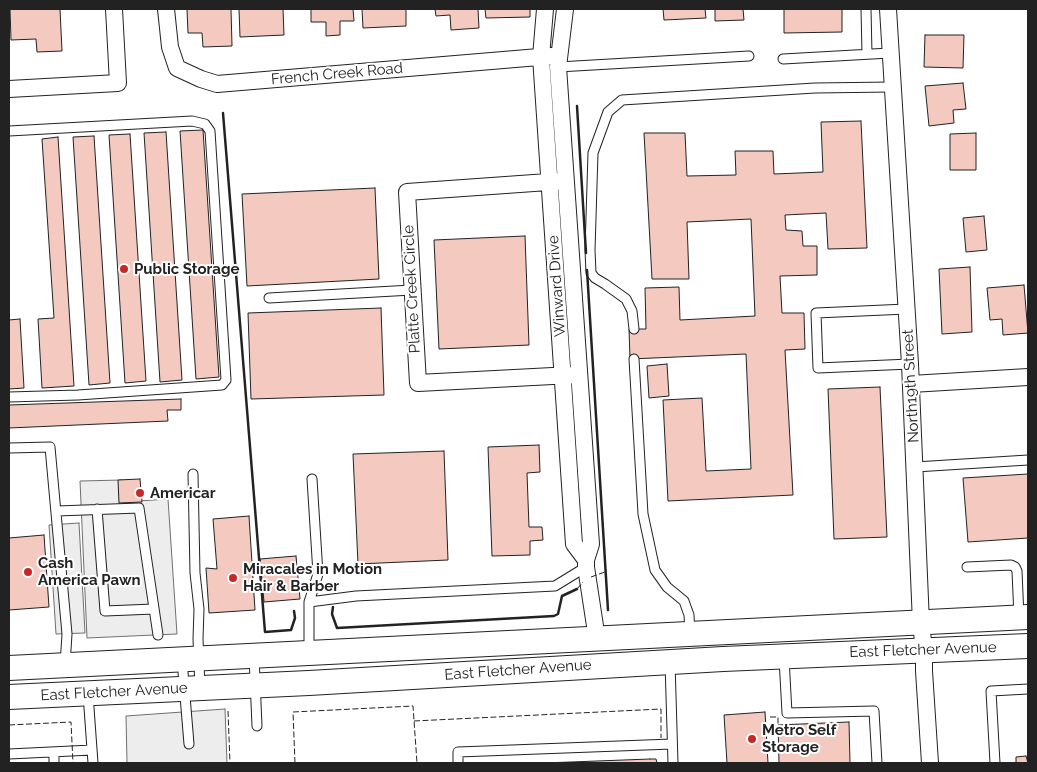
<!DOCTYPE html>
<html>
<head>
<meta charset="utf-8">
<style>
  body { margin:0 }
  #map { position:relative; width:1037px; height:772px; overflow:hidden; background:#fff; font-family:Raleway,sans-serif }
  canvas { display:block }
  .frame { position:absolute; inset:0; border:10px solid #222; pointer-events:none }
</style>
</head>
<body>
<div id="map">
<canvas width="1037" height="772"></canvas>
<div class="frame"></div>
</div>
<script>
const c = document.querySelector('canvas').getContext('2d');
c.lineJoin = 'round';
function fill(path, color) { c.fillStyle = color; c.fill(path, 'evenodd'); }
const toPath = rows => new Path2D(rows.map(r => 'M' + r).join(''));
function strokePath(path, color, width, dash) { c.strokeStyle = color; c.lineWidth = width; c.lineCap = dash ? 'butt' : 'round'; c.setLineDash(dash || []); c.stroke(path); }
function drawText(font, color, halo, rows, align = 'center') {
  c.font = font + ' Raleway,sans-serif'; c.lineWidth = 4; c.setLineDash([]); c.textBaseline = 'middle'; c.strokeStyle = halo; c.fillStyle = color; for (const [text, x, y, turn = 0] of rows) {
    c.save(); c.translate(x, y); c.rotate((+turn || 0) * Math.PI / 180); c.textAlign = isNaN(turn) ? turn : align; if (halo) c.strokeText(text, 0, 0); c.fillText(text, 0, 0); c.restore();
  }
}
const parking = toPath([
  [122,480,124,502,168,499,177,634,87,638,80,481,122,480],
  [79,523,85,633,56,634,49,525,79,523],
  [225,709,227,763,127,763,126,716,225,709]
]);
fill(parking, '#ededed');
strokePath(parking, '#6f6f6f', 1);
const building = toPath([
  [10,9,60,9,62,51,37,52,36,39,11,40,10,9],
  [187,9,231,9,232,46,203,47,202,33,188,33,187,9],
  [239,9,283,9,284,35,240,37,239,9],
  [311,9,353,9,354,21,340,21,340,35,326,36,326,22,311,22,311,9],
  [362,9,406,9,406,26,363,28,362,9],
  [435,9,478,9,479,28,451,30,450,15,436,16,435,9],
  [485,9,530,9,530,17,486,18,485,9],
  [663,9,705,9,706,18,664,20,663,9],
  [715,9,743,9,744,20,715,21,715,9],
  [784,9,842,9,842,32,784,33,784,9],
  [925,35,964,35,963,68,924,67,925,35],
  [963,83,966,109,953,110,954,123,929,126,925,86,963,83],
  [861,121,867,248,828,249,826,213,785,215,786,230,802,231,803,246,817,246,817,275,780,276,782,313,804,313,805,349,785,350,793,495,668,501,663,400,702,398,706,471,751,469,746,354,630,359,629,329,646,329,645,288,679,287,680,320,755,316,751,219,687,222,689,279,652,279,644,133,685,133,687,176,736,175,735,151,773,151,774,174,823,172,821,122,861,121],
  [203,130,219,377,196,379,180,131,203,130],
  [166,132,182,380,160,382,144,133,166,132],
  [976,133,976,170,950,170,950,134,976,133],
  [130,134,146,381,125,383,109,135,130,134],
  [94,136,110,383,89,385,73,137,94,136],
  [58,137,74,386,42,388,38,319,54,318,42,139,58,137],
  [375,188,379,279,247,286,242,194,375,188],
  [984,216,987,250,966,252,963,218,984,216],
  [525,236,529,345,439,349,434,240,525,236],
  [970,267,972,332,942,334,939,269,970,267],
  [1024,285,1028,333,1003,335,1002,319,990,320,987,288,1024,285],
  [381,308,384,395,251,399,248,313,381,308],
  [20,319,24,388,9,389,9,320,20,319],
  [667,364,669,396,649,398,647,366,667,364],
  [880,387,887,537,834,539,828,389,880,387],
  [181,399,181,410,167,410,168,421,9,428,9,405,181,399],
  [539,445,540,472,527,473,529,527,542,527,543,540,530,541,530,555,492,556,488,447,539,445],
  [444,451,448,560,358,564,353,454,444,451],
  [1028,474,1028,538,968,542,963,478,1028,474],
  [140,479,142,502,119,503,118,480,140,479],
  [249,516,255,610,209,613,206,568,217,569,213,519,249,516],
  [44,535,49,607,9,610,9,538,44,535],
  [296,556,300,599,264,602,260,559,296,556],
  [765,712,768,763,727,763,724,715,765,712],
  [849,722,850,763,779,763,778,725,849,722],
  [1026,756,1028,763,1016,763,1016,757,1026,756],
  [650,759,656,759,657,763,544,763,650,759]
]);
fill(building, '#f3c9c0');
strokePath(building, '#222', 1);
const service = toPath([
  [866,9,867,54],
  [783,59,890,53],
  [558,67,749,56],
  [9,131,192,121,205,124,210,131,226,380,222,385,78,395,9,397],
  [269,298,412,290],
  [907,309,816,313,818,368,910,364],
  [634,329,632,311,626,299,605,284,595,278,591,273,590,250,593,153,608,112,622,100,815,88,892,87],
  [634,359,643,514,655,570,667,587,684,601,689,615,690,633],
  [9,448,50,447,67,634,65,665],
  [915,467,1028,460],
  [193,474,195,573,199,609,198,639,200,688],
  [97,509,105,611,154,609],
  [57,511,139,508,158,635],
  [967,567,1011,565,1015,567,1017,571,1019,617],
  [309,602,318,574,312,479],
  [309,651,309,602,356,596,555,586,586,567],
  [254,656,257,726],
  [784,658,787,713,874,711,877,763],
  [182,660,189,744],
  [670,662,673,763],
  [88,694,93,763],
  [54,752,54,763],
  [9,754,92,750],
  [458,763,458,752,672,744],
  [995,763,991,691,1028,689]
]);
const minor = toPath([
  [166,9,170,47,177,68,201,79,217,84,551,56],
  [545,9,541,57,574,544,586,560],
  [565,9,558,67,591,544,586,560,586,567,597,639],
  [888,9,910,364,921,623,924,650,924,671,930,763],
  [9,89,118,83,114,9],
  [562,181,407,192,418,383,572,375],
  [911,384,1028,377]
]);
const secondary = toPath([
  [9,668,1028,617],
  [9,697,309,683,723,659,1028,646]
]);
strokePath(service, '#222', 11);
strokePath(minor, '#222', 18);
strokePath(secondary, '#222', 26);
strokePath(service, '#fff', 9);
strokePath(minor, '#fff', 16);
strokePath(secondary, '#fff', 24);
strokePath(toPath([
  [591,577,605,572],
  [577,589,583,582],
  [228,711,230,763],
  [770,717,778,717,778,728],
  [414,721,661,709,661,738],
  [9,725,71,722,73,763],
  [295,763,293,712,413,706,417,763]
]), '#222', 1, [6, 2.5]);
strokePath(toPath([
  [577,106,586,253],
  [223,113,265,632,291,630,295,618,294,611],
  [587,270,608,610],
  [333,607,332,614,337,628,554,616,558,614,562,596,577,589]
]), '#222', 2.5);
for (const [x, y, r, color] of [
  [124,269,5,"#c62828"],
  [140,493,5,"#c62828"],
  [28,572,5,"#c62828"],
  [233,578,5,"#c62828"],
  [752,739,5,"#c62828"]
]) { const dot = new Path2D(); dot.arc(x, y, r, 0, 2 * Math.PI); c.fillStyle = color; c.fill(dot); strokePath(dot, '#fff', 2); }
drawText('15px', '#222', '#fff', [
  ["French Creek Road",337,74,-5],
  ["Winward Drive",557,286,-94],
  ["Platte Creek Circle",412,289,-93],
  ["North19th Street",911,386,-93],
  ["East Fletcher Avenue",923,650,-2],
  ["East Fletcher Avenue",518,670,-4],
  ["East Fletcher Avenue",114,692,-3]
]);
drawText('bold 15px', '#222', '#fff', [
  ["Public Storage",134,269],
  ["Americar",150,493],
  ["Cash",38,563],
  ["America Pawn",38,580],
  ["Miracales in Motion",243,569],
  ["Hair & Barber",243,586],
  ["Metro Self",762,730],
  ["Storage",762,747]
], 'left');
</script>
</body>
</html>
